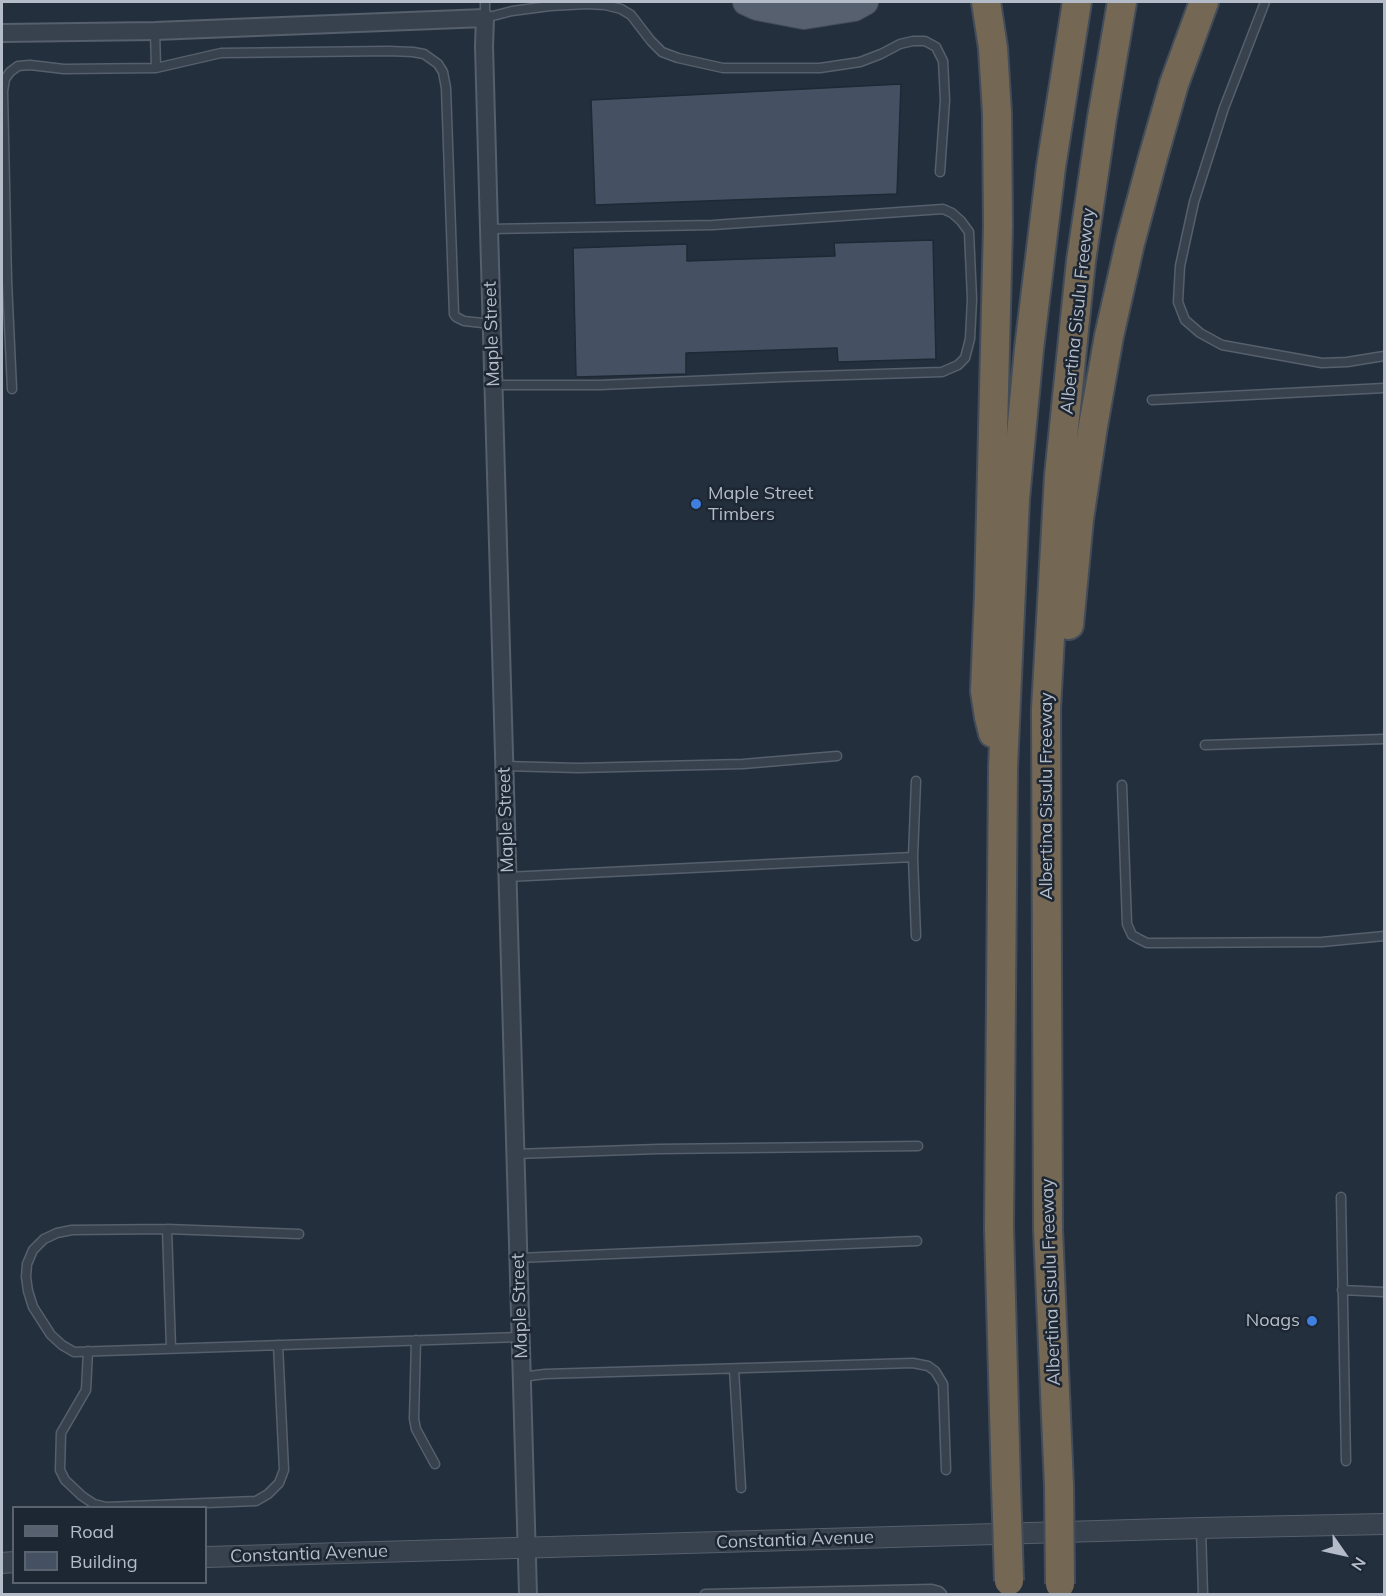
<!DOCTYPE html>
<html>
<head>
<meta charset="utf-8">
<style>
  body { margin:0 }
  #map { position:relative; width:1386px; height:1596px; overflow:hidden; background:#242f3e; font-family:Mulish,sans-serif }
  canvas { display:block }
  .frame { position:absolute; inset:0; border:3px solid #b4bcc9; pointer-events:none }
  .legend { position:absolute; left:12px; top:1506px; width:195px; height:78px; box-sizing:border-box; background:#1d2633; border:2px solid #59626f; margin:0; padding:8px 10px; list-style:none; font-size:18px; color:#b4bcc9 }
  .legend li { display:flex; align-items:center; gap:12px; height:30px }
  .legend b { width:30px; border:2px solid #59626f }
  .north { position:absolute; left:1314px; top:1524px; width:60px; height:60px; -webkit-text-stroke:4px #1d2633; paint-order:stroke; rotate:124deg; font-size:16px; font-weight:700; line-height:24px; text-align:center; color:#b4bcc9 }
  .north::after { content:''; display:block; margin:auto; width:21px; height:27px; background:#b4bcc9; clip-path:polygon(50% 0,100% 100%,50% 72%,0 100%) }
</style>
</head>
<body>
<div id="map">
<canvas width="1386" height="1596"></canvas>
<div class="frame"></div>
<ul class="legend">
<li><b style="height:8px;background:#56606e"></b>Road</li>
<li><b style="height:16px;background:#455162"></b>Building</li>
</ul>
<div class="north">N</div>
</div>
<script>
const c = document.querySelector('canvas').getContext('2d');
c.lineJoin = 'round';
function fill(path, color) { c.fillStyle = color; c.fill(path, 'evenodd'); }
const toPath = rows => new Path2D(rows.map(r => 'M' + r).join(''));
function strokePath(path, color, width, dash) { c.strokeStyle = color; c.lineWidth = width; c.lineCap = dash ? 'butt' : 'round'; c.setLineDash(dash || []); c.stroke(path); }
function drawText(font, color, halo, rows, align = 'center') {
  c.font = font + ' Mulish,sans-serif'; c.lineWidth = 5; c.setLineDash([]); c.textBaseline = 'middle'; c.strokeStyle = halo; c.fillStyle = color; for (const [text, x, y, turn = 0] of rows) {
    c.save(); c.translate(x, y); c.rotate((+turn || 0) * Math.PI / 180); c.textAlign = isNaN(turn) ? turn : align; if (halo) c.strokeText(text, 0, 0); c.fillText(text, 0, 0); c.restore();
  }
}
const building = toPath([
  [901,84,897,194,595,205,591,100,901,84],
  [933,240,936,359,838,362,837,348,686,353,686,374,576,377,573,248,687,244,687,261,835,256,834,243,933,240]
]);
fill(building, '#455162');
strokePath(building, '#1f2835', 1.5);
const service = toPath([
  [485,2,485,18,512,11,550,6,587,4,605,5,621,9,631,15,651,41,662,52,678,58,723,68,820,68,860,62,881,54,900,44,913,41,925,41,936,47,943,61,945,100,940,172],
  [1265,2,1224,108,1194,202,1180,266,1178,302,1185,320,1200,333,1222,345,1322,363,1347,362,1384,356],
  [155,31,156,68,221,53,389,51,413,52,424,54,438,64,443,72,446,88,454,314,456,317,464,321,492,324],
  [489,229,713,225,943,209,952,213,961,221,969,232,972,299,970,339,965,358,958,365,942,372,783,377,600,385,493,385],
  [12,389,7,281,3,91,5,79,10,72,18,66,30,65,64,69,156,68],
  [1152,400,1384,388],
  [1205,745,1384,739],
  [504,766,578,768,743,764,837,756],
  [916,781,913,857,916,936],
  [1122,785,1127,924,1132,935,1139,939,1147,943,1158,943,1322,942,1384,936],
  [507,877,913,857],
  [515,1154,658,1149,918,1146],
  [1341,1197,1346,1461],
  [167,1229,171,1348],
  [299,1234,167,1229,72,1230,57,1233,44,1239,33,1250,27,1264,26,1277,28,1291,33,1307,51,1335,62,1345,74,1352,520,1337],
  [518,1258,917,1241],
  [1342,1290,1384,1292],
  [416,1340,414,1419,416,1429,435,1464],
  [88,1351,86,1390,61,1433,60,1470,65,1480,82,1496,94,1504,106,1507,256,1501,268,1494,279,1483,284,1470,278,1345],
  [734,1369,741,1488],
  [522,1377,545,1374,913,1363,928,1366,935,1371,943,1384,946,1470],
  [1201,1529,1203,1594],
  [705,1594,932,1589,939,1591,942,1594]
]);
const minor = toPath([
  [2,33,155,31,485,18,484,46,489,229,528,1594]
]);
const tertiary = toPath([
  [206,1557,1201,1528,1384,1524],
  [2,1563,14,1562]
]);
const primary = toPath([
  [746,2,757,7,804,16,854,8,865,2]
]);
const motorway = toPath([
  [986,2,993,48,997,114,998,226,989,594,985,691,989,717,993,733],
  [1069,625,1079,519,1093,426,1109,336,1130,243,1152,161,1174,84,1204,2],
  [1006,1485,999,1227,1003,767,1015,499,1029,349,1051,167,1077,2],
  [1059,1486,1048,1229,1046,709,1059,476,1081,261,1102,118,1122,2]
]);
strokePath(service, '#565f6c', 11);
strokePath(minor, '#565f6c', 20);
strokePath(tertiary, '#565f6c', 22);
strokePath(primary, '#414a57', 28);
strokePath(motorway, '#434c59', 32);
strokePath(service, '#38414e', 8);
strokePath(minor, '#38414e', 16);
strokePath(tertiary, '#38414e', 20);
strokePath(primary, '#56606e', 26);
strokePath(motorway, '#746855', 28);
const motorwayBridge = toPath([
  [1006,1485,1009,1581],
  [1059,1486,1060,1584]
]);
strokePath(motorwayBridge, '#434c59', 32, []);
strokePath(motorwayBridge, '#746855', 28);
for (const [x, y, r, color] of [
  [696,504,6,"#3f7fe0"],
  [1312,1321,6,"#3f7fe0"]
]) { const dot = new Path2D(); dot.arc(x, y, r, 0, 2 * Math.PI); c.fillStyle = color; c.fill(dot); strokePath(dot, '#1d2633', 2); }
drawText('18px', '#b4bcc9', '#1d2633', [
  ["Albertina Sisulu Freeway",1078,311,-84],
  ["Maple Street",492,334,-92],
  ["Albertina Sisulu Freeway",1047,796,-90],
  ["Maple Street",506,820,-92],
  ["Albertina Sisulu Freeway",1051,1282,-92],
  ["Maple Street",520,1306,-92],
  ["Constantia Avenue",795,1540,-2],
  ["Constantia Avenue",309,1554,-2]
]);
drawText('18px', '#b4bcc9', '#1d2633', [
  ["Maple Street",708,494],
  ["Timbers",708,515],
  ["Noags",1300,1321,"right"]
], 'left');
</script>
</body>
</html>
